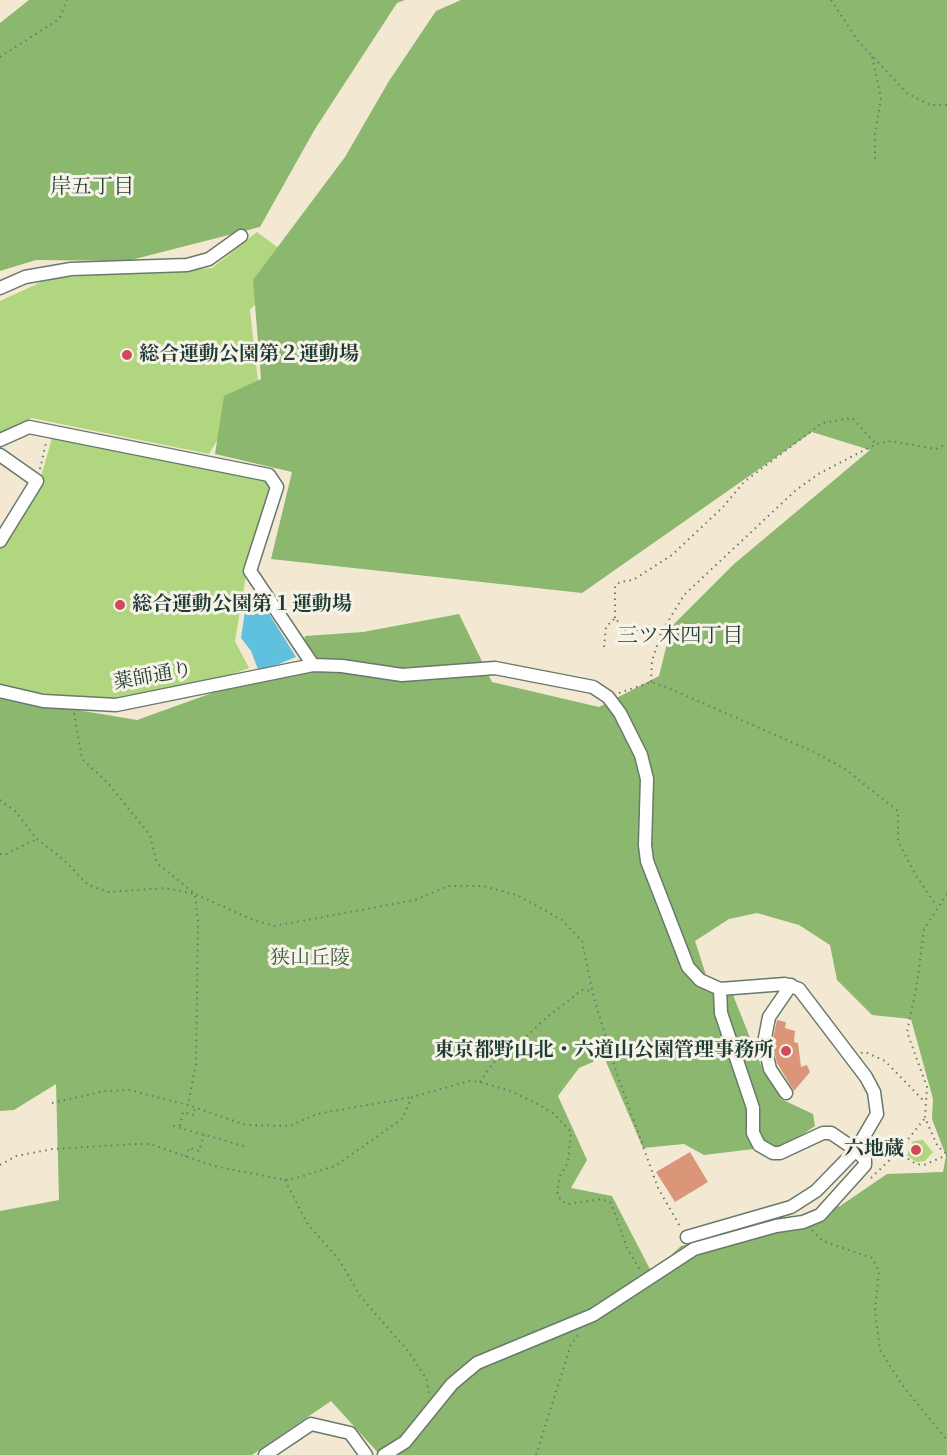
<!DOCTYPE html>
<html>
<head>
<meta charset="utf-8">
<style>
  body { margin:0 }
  canvas { display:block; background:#f3e9d3 }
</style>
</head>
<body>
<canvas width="947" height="1455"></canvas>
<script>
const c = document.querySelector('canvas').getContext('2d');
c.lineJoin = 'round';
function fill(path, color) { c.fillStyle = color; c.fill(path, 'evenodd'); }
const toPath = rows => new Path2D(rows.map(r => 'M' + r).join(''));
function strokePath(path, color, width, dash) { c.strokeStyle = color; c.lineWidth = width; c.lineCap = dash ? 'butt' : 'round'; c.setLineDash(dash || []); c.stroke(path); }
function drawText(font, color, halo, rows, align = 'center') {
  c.font = font + ' "IM FELL French Canon","Noto Serif JP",serif'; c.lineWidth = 6; c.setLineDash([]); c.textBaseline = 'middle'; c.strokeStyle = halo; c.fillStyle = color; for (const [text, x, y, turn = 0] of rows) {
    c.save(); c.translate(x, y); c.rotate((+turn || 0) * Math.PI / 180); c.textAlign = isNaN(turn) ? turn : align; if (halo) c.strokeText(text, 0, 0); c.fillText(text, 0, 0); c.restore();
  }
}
fill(toPath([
  [257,232,296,261,250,310,260,399,221,434,209,454,31,418,0,438,0,301,50,278,212,268],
  [52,438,266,478,272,488,247,569,235,641,249,668,189,690,119,699,0,693,0,545,37,491],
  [923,1140,933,1152,925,1161,916,1162,907,1155,913,1141]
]), '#b1d680');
fill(toPath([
  [29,0,405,0,397,3,315,129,260,227,127,261,36,260,0,271,0,23],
  [461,0,947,0,947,1455,380,1455,331,1401,252,1455,0,1455,0,1211,59,1200,56,1084,14,1110,0,1111,0,697,137,720,301,661,305,636,363,632,459,614,492,682,599,707,659,676,671,627,734,564,870,450,812,432,582,593,271,559,292,472,215,454,224,396,261,379,253,280,345,157,389,81,436,11],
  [757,913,799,925,830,945,837,980,872,1015,911,1019,933,1099,932,1119,946,1156,943,1172,887,1174,840,1206,681,1246,652,1273,612,1196,571,1188,587,1160,558,1096,579,1068,604,1057,643,1148,684,1144,704,1155,787,1145,815,1126,813,1114,781,1099,761,1065,729,985,706,975,695,941,729,919]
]), '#8cb76e');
fill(toPath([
  [258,596,296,657,259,672,251,651,241,638,247,598]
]), '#60c1de');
fill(toPath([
  [777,1020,786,1022,785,1028,795,1031,794,1042,798,1043,801,1067,807,1065,810,1072,794,1091,777,1063,772,1043],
  [690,1152,708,1182,675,1202,656,1172]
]), '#db9579');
const minor = toPath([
  [0,288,25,277,71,269,187,265,209,259,241,236],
  [0,440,29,427,269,475,277,487,250,571,313,665],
  [0,455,37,481,0,541],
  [0,691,43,701,116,705,313,665,342,666,402,675,495,668,593,687,608,697,620,713,641,755,647,779,645,845,647,861,688,967,700,980,720,989,721,1013,753,1108,753,1133,759,1145,773,1153,780,1153,823,1133,831,1133,856,1150,865,1160,865,1165,820,1215,803,1222,776,1226,694,1249,593,1315,477,1363,452,1384,405,1442,384,1455],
  [786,1093,770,1069,764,1043,769,1017,791,985],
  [687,1237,791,1207,816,1191,856,1150,877,1114,874,1092,866,1077,799,989,785,984,720,989],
  [265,1455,311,1424,350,1433,366,1455]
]);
strokePath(minor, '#69796c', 15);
strokePath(toPath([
  [831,0,858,41,908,94,930,105,947,105],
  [0,57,59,19,67,0],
  [872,57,881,98,875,133,875,162],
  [40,469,46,443],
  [615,618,615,586,620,582,633,580,672,555,723,507,744,482,822,423,852,418,876,444],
  [604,647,606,627,615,618,625,630,663,630],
  [651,682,652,661,661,633,684,595,796,490,820,473,876,444,891,441,936,449,947,444],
  [619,693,651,682,666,687,812,751,845,769,898,811,898,841,916,876,937,906],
  [74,713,82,759,107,782,150,835,157,863,195,894,251,919,274,926,415,900,448,886,483,886,517,895,562,920,582,941,594,998,617,1074,658,1188,681,1228],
  [0,800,15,811,37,839,65,861,88,885,108,892,165,888,195,894,198,923,196,1064,188,1105],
  [0,854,6,854,37,839],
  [947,894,924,929,917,984,907,1032,927,1087,925,1118,938,1147,947,1154],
  [861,1053,865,1052,885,1061,925,1102],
  [480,1082,493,1063,513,1049,546,1018,582,990,592,991],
  [52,1103,105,1091,129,1090,188,1105,246,1125,289,1126,317,1114,412,1097],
  [173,1126,244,1146],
  [180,1126,183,1112,194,1115,195,1107],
  [898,1152,916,1164,924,1165,947,1155],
  [186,1157,189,1148,199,1151,204,1135],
  [0,1165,16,1156,53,1149,136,1144,150,1144,214,1166,285,1180,300,1177,335,1166,402,1119,412,1097,470,1081,480,1082,510,1091,536,1103,554,1114,571,1132,568,1162,560,1176,557,1192,561,1201,568,1204,602,1199,611,1203,627,1248,640,1270],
  [871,1178,898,1152,925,1118],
  [285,1180,307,1223,340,1261,360,1296,408,1351,426,1378,429,1394],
  [812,1230,823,1241,872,1258,879,1271,875,1311,880,1350,903,1386,947,1440],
  [536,1455,571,1344,579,1334]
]), '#69796c', 2, [1.5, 4.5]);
strokePath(minor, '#fff', 12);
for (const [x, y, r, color] of [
  [127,355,6,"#d1495b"],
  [120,605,6,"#d1495b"],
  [786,1051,6,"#d1495b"],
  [916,1150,6,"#d1495b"]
]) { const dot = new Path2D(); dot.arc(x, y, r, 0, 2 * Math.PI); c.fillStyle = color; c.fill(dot); strokePath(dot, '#f7f3e8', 2); }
drawText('bold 20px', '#1f3d34', '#f7f3e8', [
  ["総合運動公園第２運動場",139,355],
  ["総合運動公園第１運動場",132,605],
  ["東京都野山北・六道山公園管理事務所",774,1051,"right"],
  ["六地蔵",904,1150,"right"]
], 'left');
drawText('20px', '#1f3d34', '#f7f3e8', [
  ["薬師通り",153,677,-10]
]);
drawText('20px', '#3c5c43', '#f7f3e8', [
  ["狭山丘陵",310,959]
]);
drawText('21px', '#1f3d34', '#f7f3e8', [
  ["岸五丁目",92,188],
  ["三ツ木四丁目",680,637]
]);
</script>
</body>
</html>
